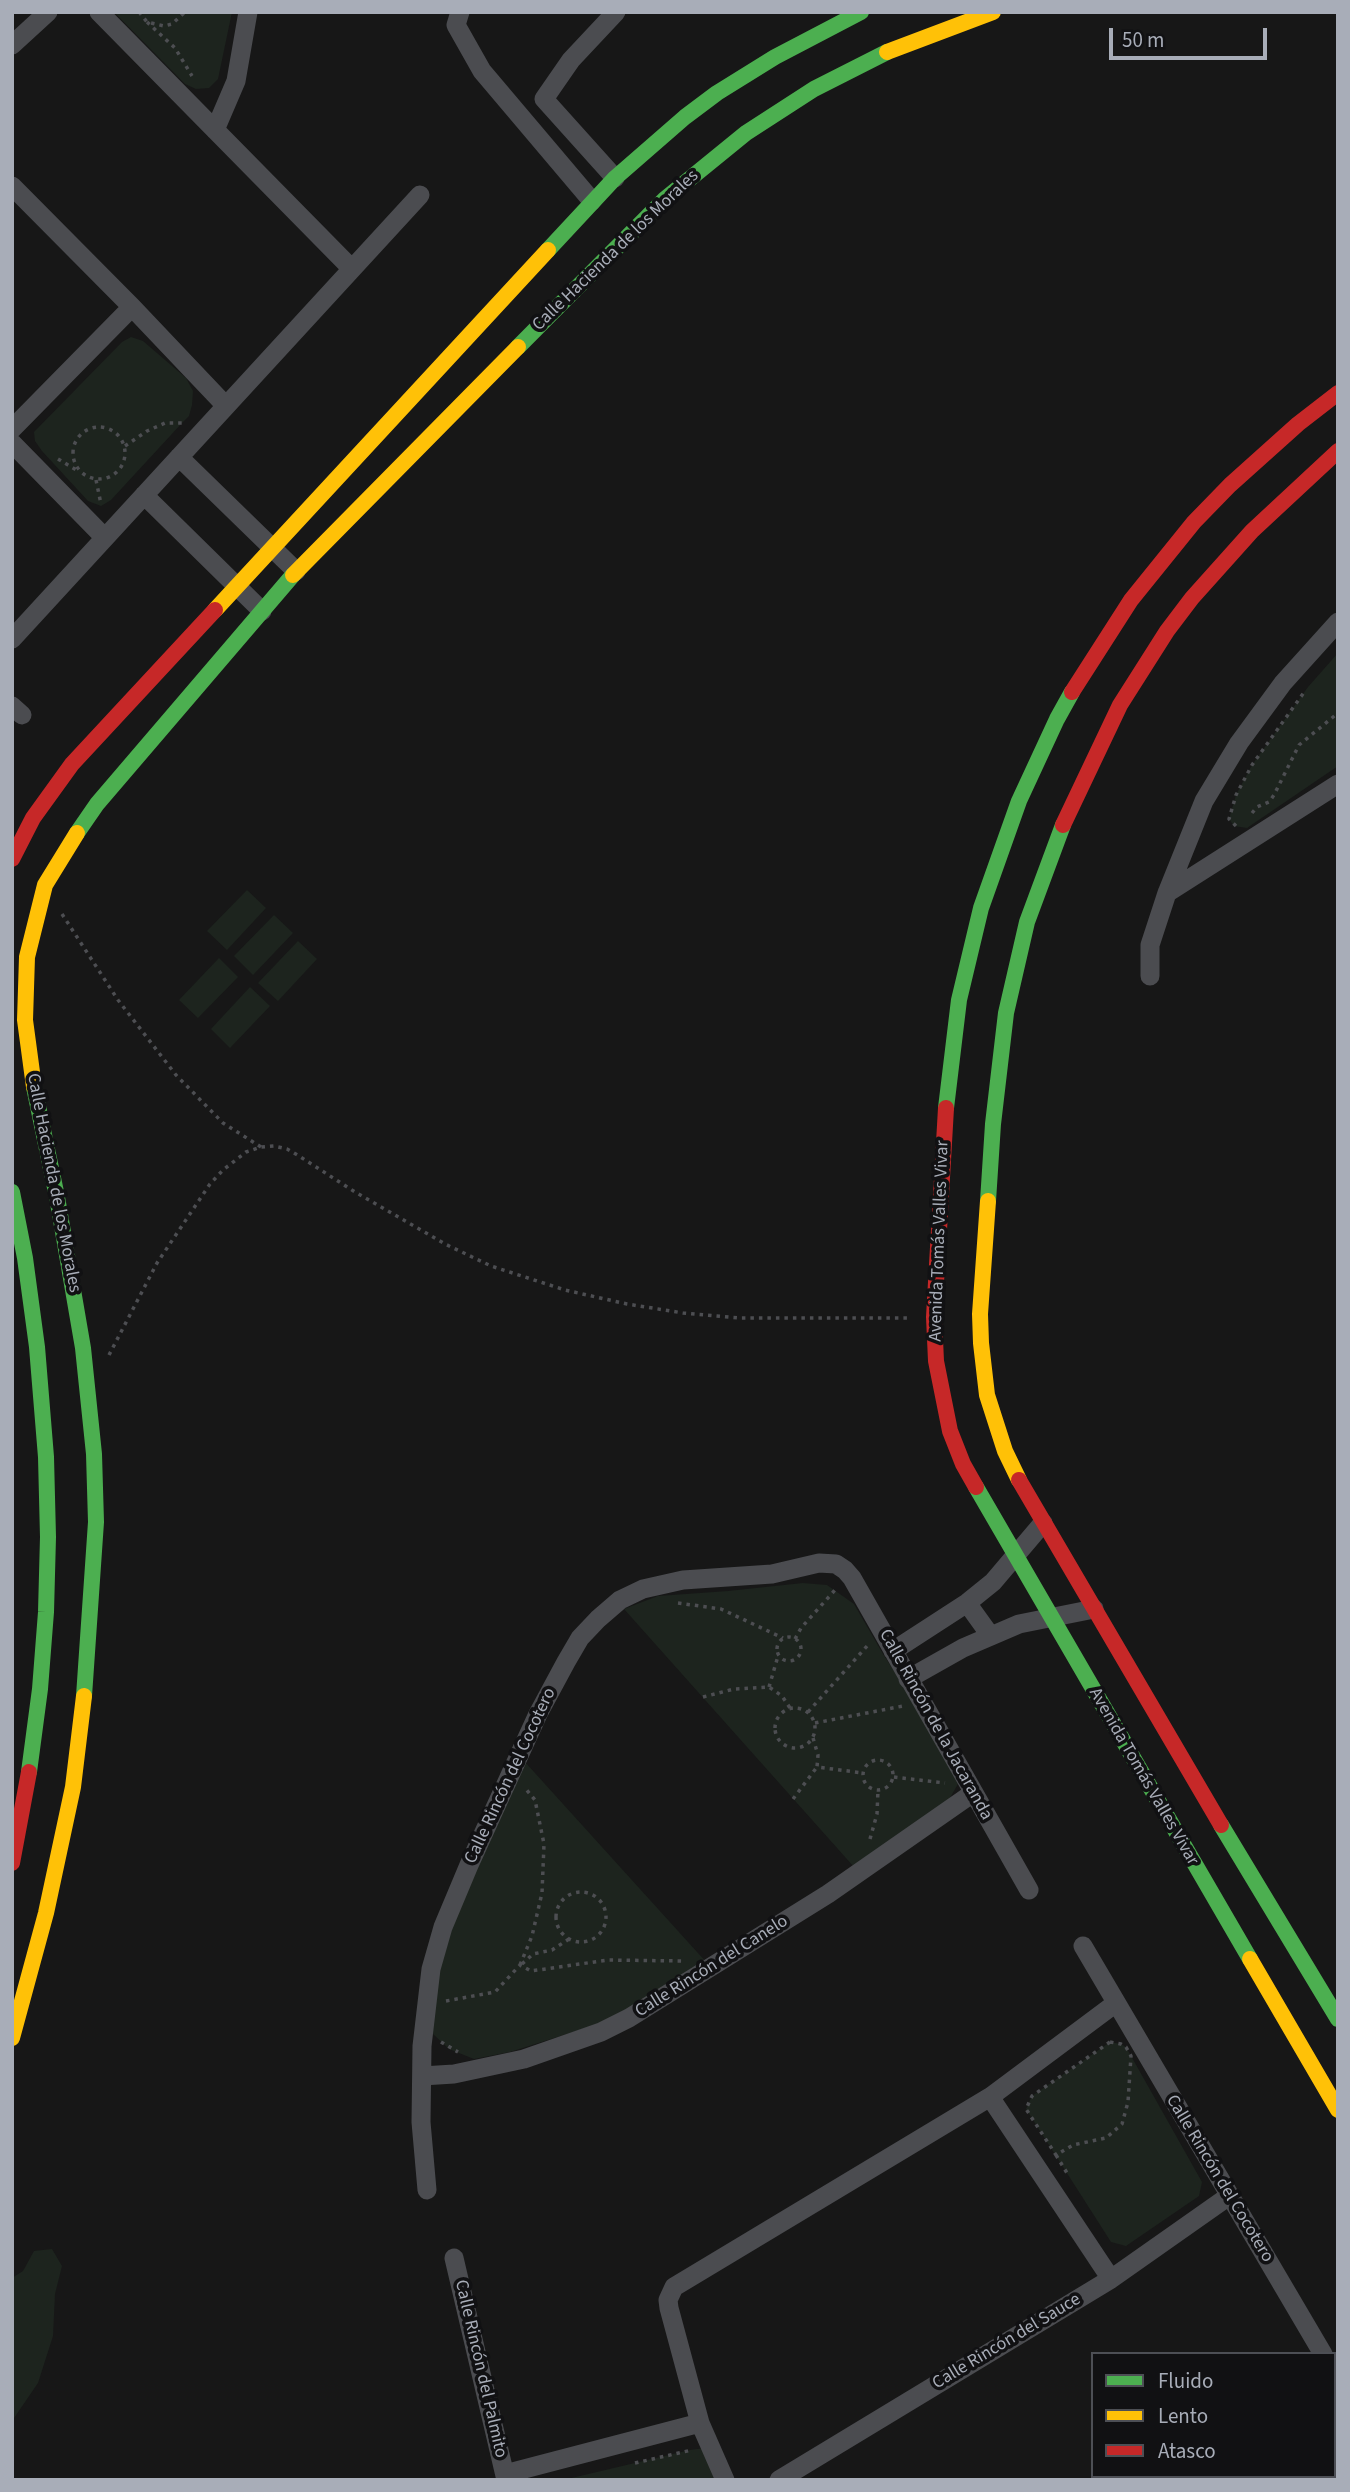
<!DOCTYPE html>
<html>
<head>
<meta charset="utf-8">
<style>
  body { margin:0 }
  #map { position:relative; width:1350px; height:2492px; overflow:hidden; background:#171717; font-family:"Source Sans 3",sans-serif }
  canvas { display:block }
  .frame { position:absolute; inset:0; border:14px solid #a8adb8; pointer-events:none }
  .legend { position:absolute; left:1091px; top:2352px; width:245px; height:126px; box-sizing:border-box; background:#111113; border:2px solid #4d4f55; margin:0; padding:9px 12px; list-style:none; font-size:21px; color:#a8adb8 }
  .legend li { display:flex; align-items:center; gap:14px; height:35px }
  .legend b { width:35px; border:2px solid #4d4f55 }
  .scale { position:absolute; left:1109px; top:28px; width:158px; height:32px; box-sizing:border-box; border:4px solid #a8adb8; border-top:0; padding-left:9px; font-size:21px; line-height:24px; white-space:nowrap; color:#a8adb8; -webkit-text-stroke:5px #111113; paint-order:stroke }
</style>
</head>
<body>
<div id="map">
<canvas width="1350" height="2492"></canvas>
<div class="frame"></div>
<ul class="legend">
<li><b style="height:9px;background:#4caf50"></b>Fluido</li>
<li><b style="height:9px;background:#ffc107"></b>Lento</li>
<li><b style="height:9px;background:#c62828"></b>Atasco</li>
</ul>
<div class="scale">50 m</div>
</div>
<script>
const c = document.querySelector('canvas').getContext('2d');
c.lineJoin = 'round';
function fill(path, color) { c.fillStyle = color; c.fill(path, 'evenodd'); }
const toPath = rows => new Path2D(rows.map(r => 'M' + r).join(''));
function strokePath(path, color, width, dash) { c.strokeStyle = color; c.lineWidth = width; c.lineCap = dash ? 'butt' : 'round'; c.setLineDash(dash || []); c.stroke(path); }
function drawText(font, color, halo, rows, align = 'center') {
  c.font = font + ' "Source Sans 3",sans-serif'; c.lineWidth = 7; c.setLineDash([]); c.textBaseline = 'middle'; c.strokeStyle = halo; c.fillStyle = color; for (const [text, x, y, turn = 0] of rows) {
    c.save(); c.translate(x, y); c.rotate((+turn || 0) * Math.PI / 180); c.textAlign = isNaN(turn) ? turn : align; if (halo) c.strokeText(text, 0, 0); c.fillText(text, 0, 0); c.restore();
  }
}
fill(toPath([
  [114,12,232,12,218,79,209,88,196,89,185,84],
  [131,337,143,341,186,378,193,391,192,405,189,416,182,423,111,500,101,506,88,501,42,451,35,441,34,432,122,342],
  [1338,653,1338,766,1247,828,1234,826,1229,819,1236,795,1252,765,1308,687],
  [247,890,266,908,227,950,207,931],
  [274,915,293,933,253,975,234,956],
  [298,941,317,959,278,1001,258,983],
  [219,958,238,977,198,1018,179,1000],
  [250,987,270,1006,230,1048,211,1029],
  [803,1583,827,1585,854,1604,883,1654,953,1761,958,1784,947,1803,854,1867,624,1609,658,1596,728,1591],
  [525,1762,707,1963,646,2009,510,2052,474,2059,449,2049,433,2034,432,2004,453,1909],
  [1110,2042,1121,2044,1126,2047,1202,2182,1199,2196,1126,2246,1111,2242,1026,2109,1032,2096],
  [52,2249,62,2266,55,2294,53,2336,38,2383,12,2421,12,2278,23,2271,34,2251],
  [705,2448,726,2480,563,2480,690,2450]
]), '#1d241e');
strokePath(toPath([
  [139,12,147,22,164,26,172,24,185,12],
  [147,22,175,48,192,76],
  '73 453a26 26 0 1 1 52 0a26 26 0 1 1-52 0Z',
  [125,446,147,431,165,423,182,423],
  [58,459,78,471],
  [96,480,101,504],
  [1252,813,1257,807,1269,802,1274,795,1299,745,1338,713],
  [1236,826,1229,819,1236,795,1252,765,1305,691],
  [62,914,118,1000,176,1075,223,1123,261,1147],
  [109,1355,157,1263,210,1184,223,1170,246,1152,261,1147,274,1146,287,1149,299,1156,355,1192,445,1244,491,1266,565,1290,627,1304,683,1313,740,1318,911,1318],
  [678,1603,721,1609,783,1638],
  '777 1649a12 12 0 1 1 24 0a12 12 0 1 1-24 0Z',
  [795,1639,801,1628,835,1590],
  [769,1687,778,1656],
  [703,1697,734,1689,769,1687,782,1696,790,1708],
  '775 1728a20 20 0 1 1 40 0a20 20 0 1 1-40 0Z',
  [808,1712,868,1645],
  [815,1723,903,1706],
  [813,1738,818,1755,817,1767,863,1773],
  '863 1775a15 15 0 1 1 30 0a15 15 0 1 1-30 0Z',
  [894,1777,945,1783],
  [793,1799,817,1767],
  [870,1839,877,1814,878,1790],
  '556 1917a25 25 0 1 1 50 0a25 25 0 1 1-50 0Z',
  [522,1964,533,1954,552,1950,569,1939],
  [520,1965,532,1936,542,1893,544,1844,535,1800,525,1788],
  [446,2001,495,1992,520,1965,531,1971,608,1960,682,1961],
  [441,2042,458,2052],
  [1110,2042,1121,2044,1126,2047,1131,2056,1128,2102,1122,2124,1106,2138,1073,2145,1056,2155,1026,2109,1032,2096,1110,2042],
  [1056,2155,1067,2173],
  [635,2463,692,2450]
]), '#4d4e52', 3.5, [3.5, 5]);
strokePath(toPath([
  [99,12,352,269],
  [460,12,456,25,482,71,592,201],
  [12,45,48,12],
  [215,130,236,81,248,12],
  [615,178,544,99,571,60,616,12],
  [12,186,132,307,226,406],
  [12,429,132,307],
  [12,443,105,538],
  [179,457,296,571],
  [144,495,262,611],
  [12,639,420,195],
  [12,706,22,715],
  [1167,893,1338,784],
  [1150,976,1150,945,1167,893,1204,801,1239,743,1283,683,1338,622],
  [967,1603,990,1635],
  [893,1651,967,1603,993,1582,1043,1523],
  [908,1679,963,1648,1019,1624,1094,1609],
  [1083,1946,1323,2354],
  [422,2076,454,2074,524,2059,601,2032,629,2018,828,1894,973,1793],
  [990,2097,1111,2279],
  [427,2190,421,2122,422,2046,431,1969,443,1927,469,1865,538,1714,566,1662,580,1638,598,1619,620,1600,643,1589,683,1580,772,1574,819,1563,836,1564,845,1570,852,1578,1029,1890],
  [454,2258,506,2480],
  [1334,2372,1338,2378],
  [505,2474,700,2423],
  [725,2480,700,2423,669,2308,668,2300,674,2287,990,2097,1116,2003],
  [779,2480,1111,2279,1229,2196],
  [1202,2480,1207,2476]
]), '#4b4c50', 19);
strokePath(toPath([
  [548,250,615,178,685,117,717,93,775,57,861,12],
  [518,347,665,199,746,133,814,89,887,52],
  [77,833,97,804,293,575],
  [34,1087,57,1197,83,1348,94,1454,96,1522,84,1696],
  [946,1108,959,1000,981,908,1019,801,1057,719,1072,692],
  [12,1192,25,1258,37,1347,46,1457,48,1537,46,1612,40,1689,29,1772],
  [988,1201,993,1124,1006,1013,1027,922,1063,825],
  [976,1487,1250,1959],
  [1221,1825,1338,2019]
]), '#4caf50', 16);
strokePath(toPath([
  [887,52,993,12],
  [293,575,518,347],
  [215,610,548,250],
  [34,1087,25,1020,27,957,45,885,77,833],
  [988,1201,980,1314,981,1343,987,1395,1005,1451,1019,1480],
  [1250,1959,1338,2110],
  [12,2038,46,1913,73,1787,84,1696]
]), '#ffc107', 16);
strokePath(toPath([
  [1072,692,1131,600,1194,522,1230,485,1298,424,1338,393],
  [1063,825,1120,705,1167,631,1192,598,1252,531,1338,451],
  [12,859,33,818,72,764,215,610],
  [946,1108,934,1317,936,1361,950,1431,963,1464,976,1487],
  [1019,1480,1221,1825],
  [12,1863,29,1772]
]), '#c62828', 16);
drawText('18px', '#a8adb8', '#111113', [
  ["Calle Hacienda de los Morales",616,251,-44],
  ["Calle Hacienda de los Morales",53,1183,79],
  ["Avenida Tomás Valles Vivar",940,1241,-88],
  ["Calle Rincón de la Jacaranda",935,1725,61],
  ["Calle Rincón del Cocotero",511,1776,-65],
  ["Avenida Tomás Valles Vivar",1143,1777,60],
  ["Calle Rincón del Canelo",712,1967,-32],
  ["Calle Rincón del Cocotero",1219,2179,59],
  ["Calle Rincón del Sauce",1007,2342,-31],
  ["Calle Rincón del Palmito",480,2369,77]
]);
</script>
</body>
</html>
